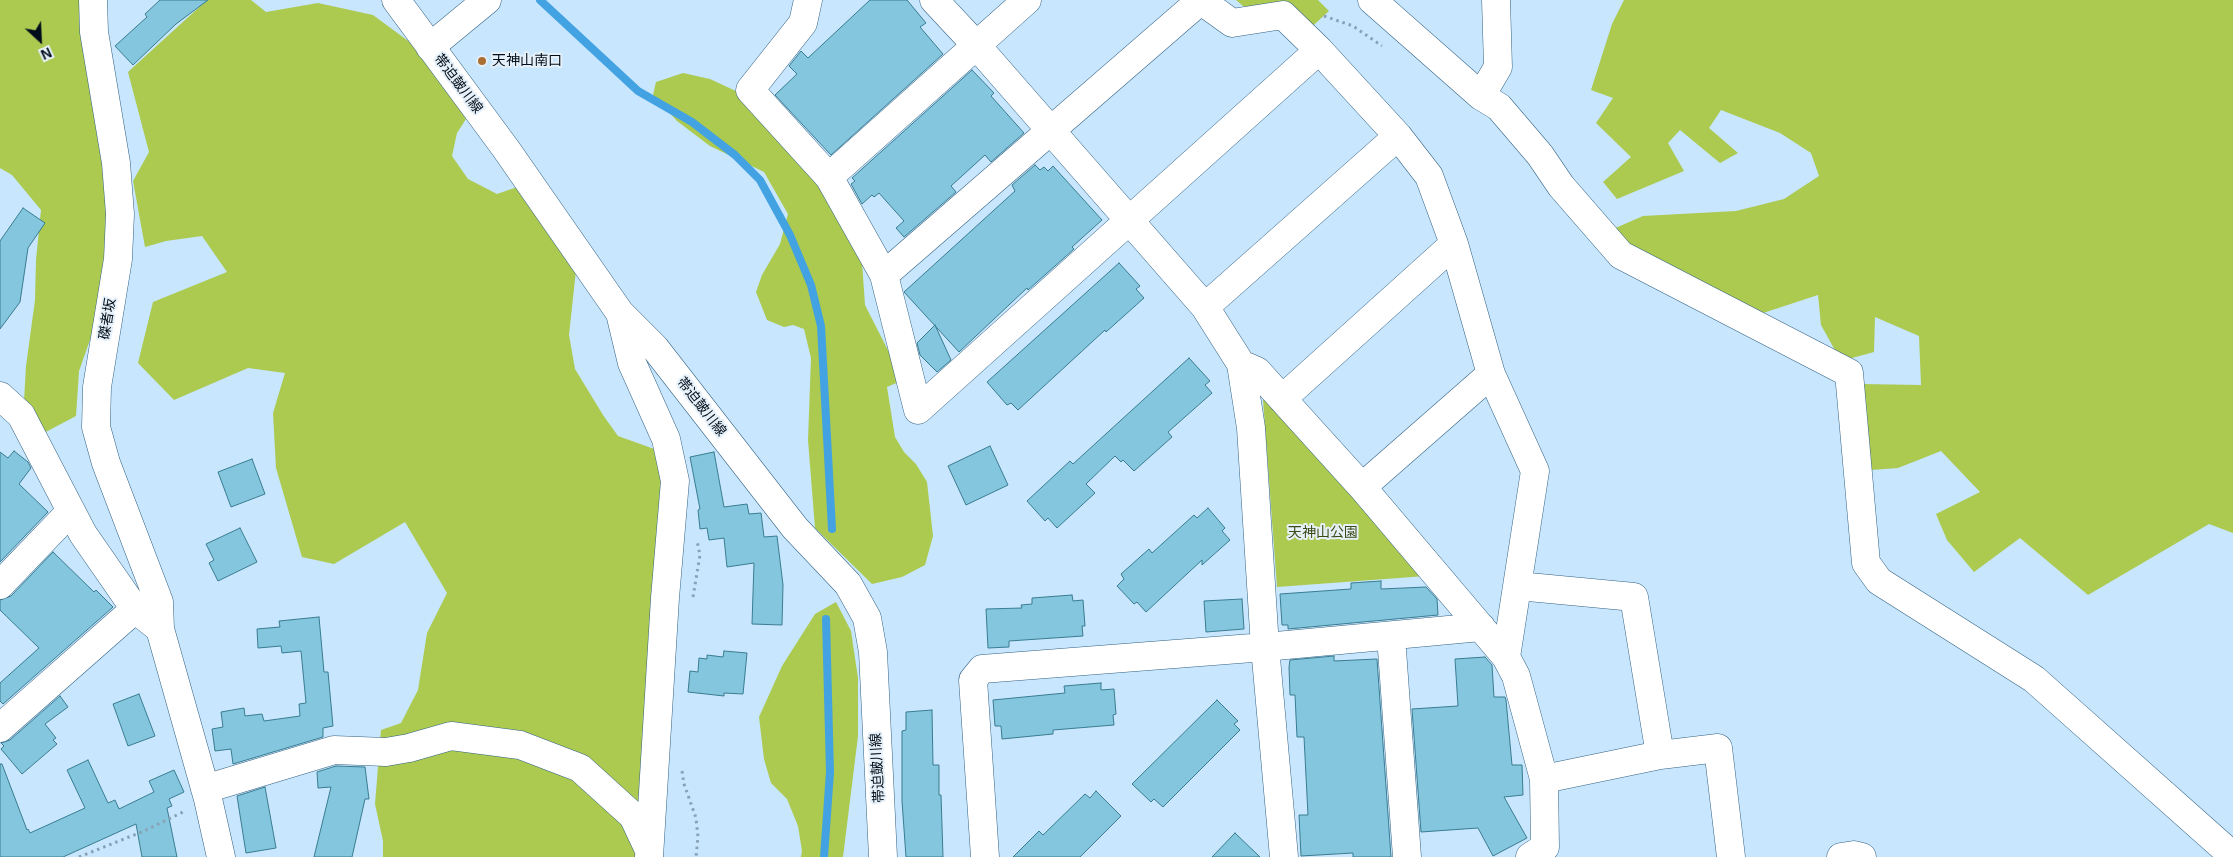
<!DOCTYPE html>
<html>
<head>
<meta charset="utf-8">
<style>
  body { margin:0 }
  #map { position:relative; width:2233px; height:857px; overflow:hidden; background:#c8e6fd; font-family:Arial,sans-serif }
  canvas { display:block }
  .north { position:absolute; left:15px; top:15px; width:50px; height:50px; -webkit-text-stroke:4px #e6f0f8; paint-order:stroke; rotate:155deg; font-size:14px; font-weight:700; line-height:20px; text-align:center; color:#000d1a }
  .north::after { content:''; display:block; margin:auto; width:18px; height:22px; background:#000d1a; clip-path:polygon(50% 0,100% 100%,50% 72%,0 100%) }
</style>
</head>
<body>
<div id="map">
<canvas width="2233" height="857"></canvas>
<div class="north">N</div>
</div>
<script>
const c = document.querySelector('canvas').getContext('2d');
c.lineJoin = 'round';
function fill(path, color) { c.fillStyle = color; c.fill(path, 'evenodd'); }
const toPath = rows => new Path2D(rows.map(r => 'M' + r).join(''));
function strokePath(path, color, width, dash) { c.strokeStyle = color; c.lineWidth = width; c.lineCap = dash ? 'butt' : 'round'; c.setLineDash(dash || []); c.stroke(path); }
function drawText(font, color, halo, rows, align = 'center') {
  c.font = font + ' Arial,"Noto Sans JP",sans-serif'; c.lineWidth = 4; c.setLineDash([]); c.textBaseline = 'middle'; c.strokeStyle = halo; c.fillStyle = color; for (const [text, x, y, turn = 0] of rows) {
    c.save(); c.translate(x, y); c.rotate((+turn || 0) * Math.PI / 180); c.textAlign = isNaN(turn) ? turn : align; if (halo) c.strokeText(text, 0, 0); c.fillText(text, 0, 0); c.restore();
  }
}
fill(toPath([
  [0,0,80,0,79,20,109,207,103,303,79,371,76,416,40,435,24,401,26,366,35,300,36,260,41,210,12,175,0,168],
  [207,0,251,0,266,12,318,3,373,15,415,46,466,119,457,133,452,156,468,179,497,194,517,187,576,270,569,335,575,369,603,415,618,436,657,450,665,480,638,857,383,857,383,841,375,804,381,730,401,723,418,690,427,633,447,593,405,522,334,564,302,557,276,468,273,413,285,373,248,368,174,400,138,363,153,302,227,272,202,236,166,241,145,247,133,181,149,152,128,72],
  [1236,0,1318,0,1329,11,1306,32,1280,19,1243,6],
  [1624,0,2233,0,2233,533,2209,524,2088,595,2020,538,1974,572,1947,540,1936,514,1980,492,1941,451,1898,468,1871,470,1861,384,1921,385,1919,336,1875,317,1874,352,1841,361,1821,325,1818,295,1757,315,1604,233,1643,216,1736,211,1784,199,1819,176,1811,153,1780,133,1721,110,1709,128,1738,153,1720,163,1680,130,1668,143,1684,171,1617,199,1603,182,1631,157,1596,123,1613,98,1591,90,1612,24],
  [683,73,710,79,740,93,824,180,861,248,865,305,895,364,901,381,887,387,895,437,904,452,916,464,927,482,933,536,925,565,902,577,872,584,815,528,808,440,811,358,804,329,793,325,784,327,767,320,756,292,762,275,780,244,788,214,764,172,710,146,677,121,653,95,656,82],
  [1272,397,1426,576,1277,587,1263,400],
  [836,602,851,631,858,678,858,736,843,857,801,857,802,851,798,826,787,799,771,783,764,759,759,717,782,666,815,614]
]), '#abca4f');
strokePath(toPath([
  [540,0,638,91,692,122,735,155,760,180,790,235,811,285,821,326,832,529],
  [824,857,830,772,826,619]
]), '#42a2e2', 8);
const building = toPath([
  [160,0,208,0,176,24,133,65,115,46,147,17,145,14,160,0],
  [870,0,907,0,926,23,920,27,943,54,831,155,775,95,797,74,789,66,801,51,808,58,870,0],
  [972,70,994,93,991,96,1024,133,991,162,985,155,951,186,956,192,904,237,896,228,904,221,879,193,874,197,872,195,862,204,851,184,855,181,852,178,972,70],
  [1035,165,1040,170,1044,167,1048,171,1053,166,1102,220,1072,247,1074,249,1028,290,1027,288,959,352,904,292,1015,191,1012,185,1035,165],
  [23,208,45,223,28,248,20,302,0,329,0,241,23,208],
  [1119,263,1140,286,1136,289,1144,298,1106,332,1105,330,1018,410,1011,403,1007,405,987,382,1119,263],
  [935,325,951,360,937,372,920,355,917,343,935,325],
  [1189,358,1210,381,1205,385,1212,393,1168,432,1172,437,1134,471,1123,460,1121,462,1115,456,1086,484,1095,493,1057,528,1048,518,1045,521,1027,501,1070,461,1073,464,1189,358],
  [990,446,1008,485,966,505,948,466,990,446],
  [14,451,28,462,31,468,19,484,48,512,0,562,0,452,8,458,14,451],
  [714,452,724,507,747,504,749,514,761,513,764,537,777,536,783,585,782,625,752,624,754,563,727,567,724,538,709,540,707,528,700,529,698,510,700,509,690,457,714,452],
  [252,459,265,494,231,507,218,472,252,459],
  [1208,508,1225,528,1222,531,1230,540,1202,565,1202,560,1146,612,1137,602,1134,604,1117,586,1124,579,1121,574,1149,549,1152,553,1194,515,1197,518,1208,508],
  [240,528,257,562,218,581,209,563,214,560,206,544,240,528],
  [53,552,94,592,96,590,113,607,3,704,0,701,0,683,39,648,0,610,0,600,11,596,53,552],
  [1381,581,1381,589,1426,587,1437,599,1438,615,1288,629,1288,625,1282,625,1280,594,1351,589,1351,583,1381,581],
  [1072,595,1073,601,1083,600,1085,626,1082,626,1083,636,1009,641,1009,647,988,648,986,609,1022,608,1021,605,1032,604,1032,598,1072,595],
  [1242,599,1244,629,1206,632,1204,601,1242,599],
  [319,617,324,672,328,672,333,726,323,728,323,737,233,764,231,749,215,751,212,729,223,727,221,712,244,708,245,716,262,714,264,721,300,716,299,704,306,703,301,651,282,653,281,646,258,648,257,629,280,627,279,621,319,617],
  [724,651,747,653,743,694,724,693,724,696,688,692,690,671,698,672,699,658,707,659,707,655,723,657,724,651],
  [1334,656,1334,661,1377,659,1391,857,1353,857,1353,853,1301,856,1299,815,1308,815,1304,737,1297,737,1295,695,1290,695,1289,667,1290,660,1334,656],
  [1485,657,1492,665,1494,697,1505,697,1506,700,1512,765,1522,765,1523,795,1504,797,1527,838,1493,856,1478,828,1421,832,1412,709,1458,706,1455,659,1485,657],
  [1101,683,1101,690,1114,689,1116,714,1113,715,1114,725,1053,730,1053,734,1002,739,1001,726,995,726,993,700,1065,693,1064,686,1101,683],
  [139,694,155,736,128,746,113,704,139,694],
  [60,696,68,707,45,724,56,738,53,740,57,744,22,774,1,749,4,746,1,743,10,740,60,696],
  [1217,700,1238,721,1234,724,1240,730,1163,807,1154,799,1151,802,1132,784,1217,700],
  [932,710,933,765,939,765,939,795,941,795,943,857,906,857,902,801,902,731,906,730,906,712,932,710],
  [88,760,108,803,115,800,119,809,154,792,149,781,174,770,184,792,169,799,172,806,167,808,177,857,142,857,136,824,63,857,0,857,0,764,2,764,27,830,28,829,30,833,85,808,67,770,88,760],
  [336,766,365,767,369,799,365,799,352,857,314,857,331,787,318,788,317,772,336,766],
  [265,787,276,848,246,853,237,796,265,787],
  [1096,791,1121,816,1080,857,1013,857,1039,831,1043,835,1085,794,1090,798,1096,791],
  [1235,833,1260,857,1212,857,1235,833]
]);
fill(building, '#83c6dd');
strokePath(building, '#397c91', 1);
const minor = toPath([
  [93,0,94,32,116,163,120,214,118,259,97,387,96,427,106,463,159,602,160,629,208,799,221,857],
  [396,0,506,149,620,313,655,348,795,528,848,584,867,618,873,652,883,857],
  [808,0,803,23,750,90,829,177,884,275,918,410,1319,50],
  [934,0,976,45,1205,307,1241,364,1251,428,1265,647,1284,857],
  [1200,0,1232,23,1283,15,1319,50,1398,136,1429,176,1454,244,1491,374,1535,471,1506,657],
  [1372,0,1481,96,1499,107,1540,155,1561,186,1621,255,1849,373,1866,563,1879,581,2034,679,2233,856],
  [430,47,487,0],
  [1481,96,1498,67,1496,0],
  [829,177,1027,0],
  [884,275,1200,1],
  [1205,307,1398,136],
  [620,313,632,363,666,439,675,481,665,598,649,857],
  [1241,364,1257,371,1362,487,1506,657,1516,676,1544,779,1545,847,1530,857],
  [0,396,21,415,83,534,135,609,160,629],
  [1282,399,1454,244],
  [1362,487,1491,374],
  [0,585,71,511],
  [1518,586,1634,597,1660,755],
  [1391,636,1407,857],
  [0,728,135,609],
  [1544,779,1660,755,1718,748,1731,857],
  [205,789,334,750,386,752,409,748,451,736,520,745,580,768,633,816,649,850],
  [985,857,973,680,982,669,1265,647,1481,627],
  [1841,857,1854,855,1862,857]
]);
strokePath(minor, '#336283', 29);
strokePath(toPath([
  [1324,16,1353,26,1382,46],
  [693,597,700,555,697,541],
  [682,771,684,784,696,818,698,837,696,857],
  [79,857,144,831,185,811]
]), '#89a1b5', 3, [2.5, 4]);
strokePath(minor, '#fff', 28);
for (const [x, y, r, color] of [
  [482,61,5,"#ac6f33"]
]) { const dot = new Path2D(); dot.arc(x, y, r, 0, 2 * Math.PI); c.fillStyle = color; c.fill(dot); strokePath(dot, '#e6f0f8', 2); }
drawText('14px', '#000d1a', '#e6f0f8', [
  ["天神山南口",492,61]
], 'left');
drawText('14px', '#000d1a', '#e6f0f8', [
  ["帯迫皷川線",458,84,53],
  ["磔者坂",108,319,-81],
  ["帯迫皷川線",701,407,52],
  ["帯迫皷川線",878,768,-93]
]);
drawText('14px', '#3d4a15', '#e6f0f8', [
  ["天神山公園",1323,533]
]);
</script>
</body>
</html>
